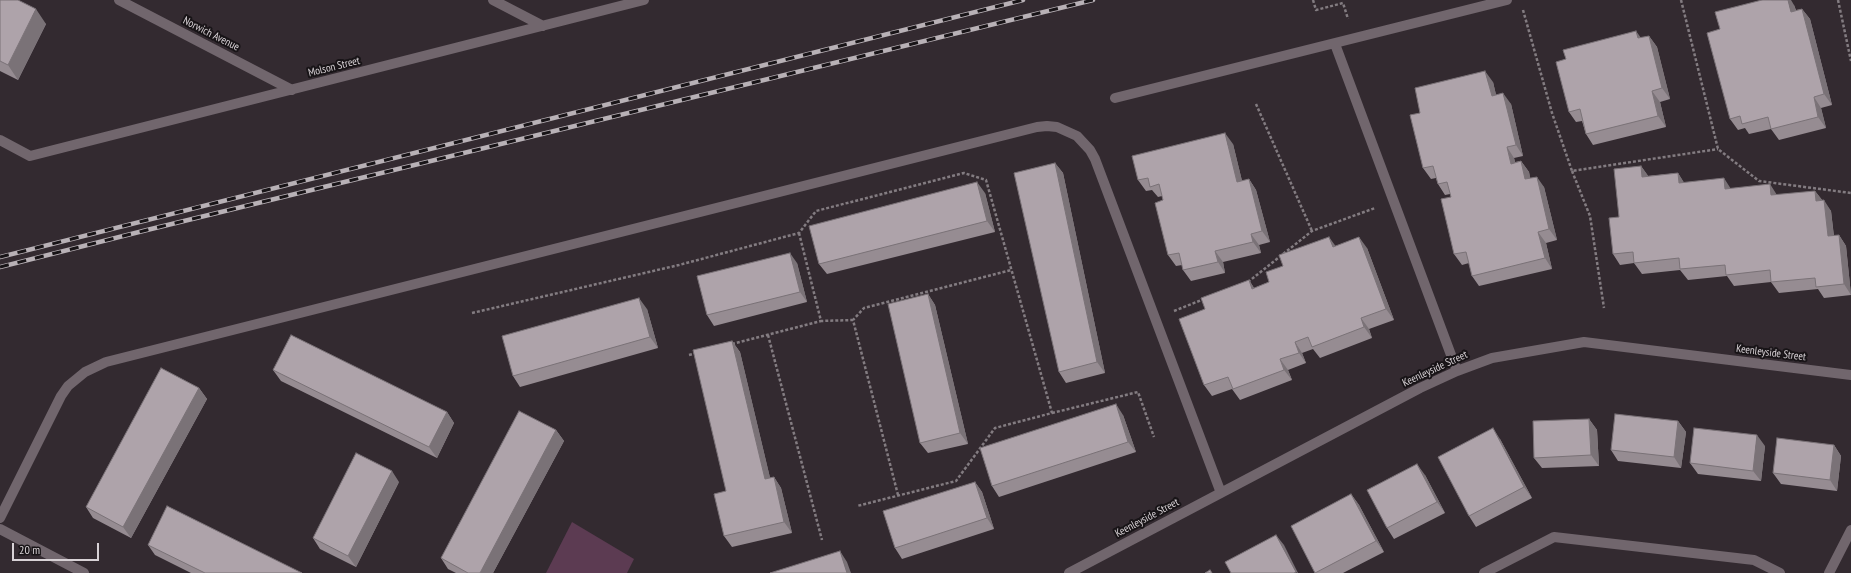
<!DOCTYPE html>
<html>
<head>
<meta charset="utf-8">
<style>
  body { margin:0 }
  #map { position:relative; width:1851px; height:573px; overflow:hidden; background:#332a30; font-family:"PT Sans Narrow",sans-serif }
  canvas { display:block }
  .scale { position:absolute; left:12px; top:543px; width:87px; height:18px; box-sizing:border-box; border:2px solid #d8d2d6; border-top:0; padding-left:5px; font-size:12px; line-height:14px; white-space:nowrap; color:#d8d2d6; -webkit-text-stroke:3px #181417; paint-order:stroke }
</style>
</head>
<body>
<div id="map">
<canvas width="1851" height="573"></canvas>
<div class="scale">20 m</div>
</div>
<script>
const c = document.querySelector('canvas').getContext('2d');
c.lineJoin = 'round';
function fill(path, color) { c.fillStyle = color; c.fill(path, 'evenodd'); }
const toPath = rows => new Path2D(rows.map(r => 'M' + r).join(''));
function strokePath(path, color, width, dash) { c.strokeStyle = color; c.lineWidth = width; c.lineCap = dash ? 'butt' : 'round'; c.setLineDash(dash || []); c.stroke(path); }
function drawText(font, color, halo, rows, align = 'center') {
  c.font = font + ' "PT Sans Narrow",sans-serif'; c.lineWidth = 4; c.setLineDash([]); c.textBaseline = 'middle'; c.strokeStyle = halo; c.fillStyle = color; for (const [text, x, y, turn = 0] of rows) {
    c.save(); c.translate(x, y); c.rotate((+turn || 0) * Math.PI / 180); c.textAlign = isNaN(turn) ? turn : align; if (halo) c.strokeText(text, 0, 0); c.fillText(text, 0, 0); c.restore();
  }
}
fill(toPath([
  [572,522,634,559,627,573,546,573]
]), '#5c3b52');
strokePath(toPath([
  [1313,0,1316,10,1343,3,1348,19],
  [1681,0,1718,149,1759,181,1851,193],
  [1838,0,1851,61],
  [1523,10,1552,113,1572,171,1718,149],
  [1256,104,1312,231],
  [1572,171,1590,216,1604,308],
  [799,233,821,321,853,320],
  [1248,282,1312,231,1375,208],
  [1174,311,1204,299],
  [472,313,679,265,799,233,816,211,964,173,986,180,1052,413,995,428,956,481,857,506],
  [768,335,822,540],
  [732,344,821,321],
  [689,355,696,353],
  [1052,413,1138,392,1154,437],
  [898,495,853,320,864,308,1011,270]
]), '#837c81', 2.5, [3, 2]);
strokePath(toPath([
  [119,0,292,90],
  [493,0,543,26],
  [1335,44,1457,371],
  [1115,98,1507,0],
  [0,140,30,156,644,0],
  [0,518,61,396,68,386,85,372,106,362,1037,127,1047,126,1057,127,1077,136,1090,150,1095,159,1221,493],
  [0,529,84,573],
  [1069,573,1420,388,1457,371,1492,358,1584,342,1851,375],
  [1484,573,1554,537,1754,560,1780,573],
  [1829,573,1851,530]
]), '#71666d', 10);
const rail = toPath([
  [0,257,1023,0],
  [0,267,147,230,1093,0]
]);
strokePath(rail, '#b8b1b6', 4.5);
strokePath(rail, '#181417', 3, [9]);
fill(toPath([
  [0,0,46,24,18,80,0,71],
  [1794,5,1796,10,1802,9,1810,19,1832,105,1821,108,1826,128,1779,140,1771,129,1749,134,1745,128,1738,130,1730,119],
  [1649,36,1657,47,1670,99,1660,102,1666,127,1593,145,1586,134,1582,121,1576,122,1569,112,1641,38],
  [1493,82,1496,95,1511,104,1523,156,1514,158,1515,162,1521,161,1529,172,1530,178,1544,187,1557,240,1546,243,1552,269,1479,286,1472,276,1469,263,1462,265,1454,254,1451,197,1450,194,1445,195,1438,184,1436,178,1431,179,1423,168,1420,113],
  [1233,144,1242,181,1249,179,1256,190,1270,242,1259,245,1261,253,1223,262,1225,273,1191,281,1183,270,1182,265,1176,266,1168,255,1163,200,1162,196,1158,197,1152,190,1146,191,1138,180],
  [1055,163,1063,173,1105,373,1066,383,1059,372],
  [1641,166,1648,176,1678,173,1684,183,1730,188,1777,195,1815,191,1822,200,1831,211,1834,236,1839,235,1846,246,1851,295,1824,298,1818,289,1779,293,1771,282,1734,286,1727,276,1688,280,1680,270,1642,274,1634,263,1620,265,1613,254,1619,217],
  [985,193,995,232,827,274,819,264],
  [1336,246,1367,248,1394,320,1369,329,1372,338,1320,358,1313,349,1302,353,1306,363,1288,370,1292,380,1240,400,1232,389,1212,396,1204,385,1205,309,1249,280,1254,288,1269,282],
  [797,263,807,302,714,326,707,315],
  [928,294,935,305,968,444,928,453,920,443],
  [647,309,658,348,520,387,513,376],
  [732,341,740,352,770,478,774,477,781,488,792,533,732,547,724,536],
  [273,370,447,412,454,423,437,458,281,381],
  [199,388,207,399,131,538,93,518,86,507],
  [1123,415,1136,452,999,497,992,486],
  [1589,419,1597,430,1599,466,1542,468,1534,458],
  [1678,421,1686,432,1681,468,1618,461,1611,450],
  [556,430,564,441,493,573,456,573,448,569,441,558],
  [1500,439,1532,498,1476,527,1469,516],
  [1834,445,1841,456,1837,491,1781,484,1773,473],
  [1765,446,1761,481,1698,474,1690,463],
  [1425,475,1445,513,1394,539,1387,528],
  [399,482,356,567,320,549,313,538],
  [975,482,982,492,994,529,902,559,895,548],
  [1351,494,1359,505,1384,552,1343,573,1315,573],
  [148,545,302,573,191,573,155,555]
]), '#968c92');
fill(toPath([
  [1788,0,1791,0,1794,5,1799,22,1791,12],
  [36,9,46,24,18,80,8,65],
  [1802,9,1810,19,1832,105,1824,94],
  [1636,31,1644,42,1638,38],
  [1649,36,1657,47,1670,99,1662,88],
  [1485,71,1493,82,1499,107,1492,96],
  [1652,91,1660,102,1666,127,1658,116],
  [1503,93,1511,104,1523,156,1516,145],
  [1814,97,1821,108,1826,128,1818,117],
  [1225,133,1233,144,1245,193,1237,182],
  [1507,147,1514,158,1518,174,1511,164],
  [1521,161,1529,172,1533,190,1525,179],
  [1055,163,1063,173,1105,373,1097,362],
  [1641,166,1649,177,1642,177],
  [1678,173,1685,184,1679,183],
  [1537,177,1544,187,1557,240,1549,229],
  [1724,178,1731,189,1725,189],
  [1249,179,1256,190,1270,242,1262,231],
  [977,182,985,193,995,232,987,221],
  [1770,184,1777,195,1771,195],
  [1815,191,1823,201,1816,201],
  [1824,200,1831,211,1835,247,1828,236],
  [1538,232,1546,243,1552,269,1545,258],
  [1251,234,1259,245,1261,253,1253,242],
  [1839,235,1846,246,1851,295,1844,284],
  [1329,237,1337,248,1333,247],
  [1359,237,1367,248,1394,320,1386,309],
  [1215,251,1223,262,1225,273,1218,262],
  [790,253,797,263,807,302,800,292],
  [1249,280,1256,291,1252,289],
  [928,294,935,305,968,444,960,433],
  [639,298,647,309,658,348,650,337],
  [1361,318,1369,329,1372,338,1364,327],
  [732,341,740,352,773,490,765,479],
  [1295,342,1302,353,1306,363,1299,353],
  [1280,359,1288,370,1292,380,1284,370],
  [199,388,207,399,131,538,123,527],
  [1116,404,1123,415,1136,452,1128,442],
  [447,412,454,423,437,458,429,447],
  [1589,419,1597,430,1599,466,1591,455],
  [1678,421,1686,432,1681,468,1674,457],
  [1493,428,1500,439,1532,498,1524,487],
  [556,430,564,441,493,573,480,573],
  [1757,435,1765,446,1761,481,1753,471],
  [1834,445,1841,456,1837,491,1830,480],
  [1417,464,1425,475,1445,513,1437,502],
  [392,471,399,482,356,567,348,556],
  [774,477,781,488,792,533,784,522],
  [975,482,982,492,994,529,987,518],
  [1351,494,1359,505,1384,552,1376,541],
  [1276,535,1284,545,1298,573,1297,573,1296,572],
  [840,551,847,562,851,573,847,573]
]), '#7a7277');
const building = toPath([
  [0,0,18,0,36,9,8,65,0,61,0,0],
  [1762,0,1788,0,1791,12,1802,9,1824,94,1814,97,1818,117,1771,129,1768,117,1742,124,1740,116,1730,119,1707,33,1720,29,1715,12,1762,0],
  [1636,31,1638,38,1649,36,1662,88,1652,91,1658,116,1586,134,1580,109,1569,112,1556,62,1566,59,1563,50,1636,31],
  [1485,71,1492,96,1503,93,1516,145,1507,147,1511,164,1521,161,1525,179,1537,177,1549,229,1538,232,1545,258,1472,276,1466,252,1454,254,1441,199,1451,197,1447,182,1438,184,1433,166,1423,168,1410,115,1420,113,1415,88,1485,71],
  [1225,133,1237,182,1249,179,1262,231,1251,234,1253,242,1215,251,1218,262,1183,270,1179,253,1168,255,1155,203,1163,200,1159,184,1150,187,1148,178,1138,180,1132,156,1225,133],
  [1055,163,1097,362,1059,372,1014,173,1055,163],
  [1641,166,1642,177,1678,173,1679,183,1724,178,1725,189,1770,184,1771,195,1815,191,1816,201,1824,200,1828,236,1839,235,1844,284,1816,287,1815,278,1771,282,1770,270,1726,275,1725,265,1680,269,1679,258,1634,263,1633,252,1613,254,1609,218,1619,217,1614,169,1641,166],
  [977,182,987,221,819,264,809,226,977,182],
  [1329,237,1333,247,1359,237,1386,309,1361,318,1364,327,1312,347,1308,337,1295,342,1299,353,1280,359,1284,370,1233,389,1228,377,1204,385,1179,319,1205,309,1201,298,1249,280,1252,289,1269,282,1266,272,1283,266,1279,255,1329,237],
  [790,253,800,292,707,315,697,276,790,253],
  [928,294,960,433,920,443,888,304,928,294],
  [639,298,650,337,513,376,502,336,639,298],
  [291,335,447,412,429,447,273,370,291,335],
  [732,341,765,479,774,477,784,522,724,536,714,494,726,491,693,350,732,341],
  [161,368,199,388,123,527,86,507,161,368],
  [1116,404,1128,442,992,486,980,448,1116,404],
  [519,411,556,430,480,573,468,573,441,558,519,411],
  [1615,414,1678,421,1674,457,1611,450,1615,414],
  [1589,419,1591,455,1534,458,1533,421,1589,419],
  [1493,428,1524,487,1469,516,1438,457,1493,428],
  [1694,428,1757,435,1753,471,1690,463,1694,428],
  [1777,438,1834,445,1830,480,1773,473,1777,438],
  [356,453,392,471,348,556,313,538,356,453],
  [1417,464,1437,502,1387,528,1367,490,1417,464],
  [975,482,987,518,895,548,883,511,975,482],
  [1351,494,1376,541,1315,573,1291,526,1351,494],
  [167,506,302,573,205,573,148,545,167,506],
  [1276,535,1296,572,1294,573,1231,573,1225,562,1276,535],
  [840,551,847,573,770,573,840,551],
  [1210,570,1212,573,1205,573,1210,570]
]);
fill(building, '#aea3aa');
strokePath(building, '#7a7277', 1);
drawText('11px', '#d8d2d6', '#181417', [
  ["Norwich Avenue",211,34,27],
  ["Molson Street",334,67,-14],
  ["Keenleyside Street",1771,353,7],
  ["Keenleyside Street",1435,369,-25],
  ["Keenleyside Street",1147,518,-28]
]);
</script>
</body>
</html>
